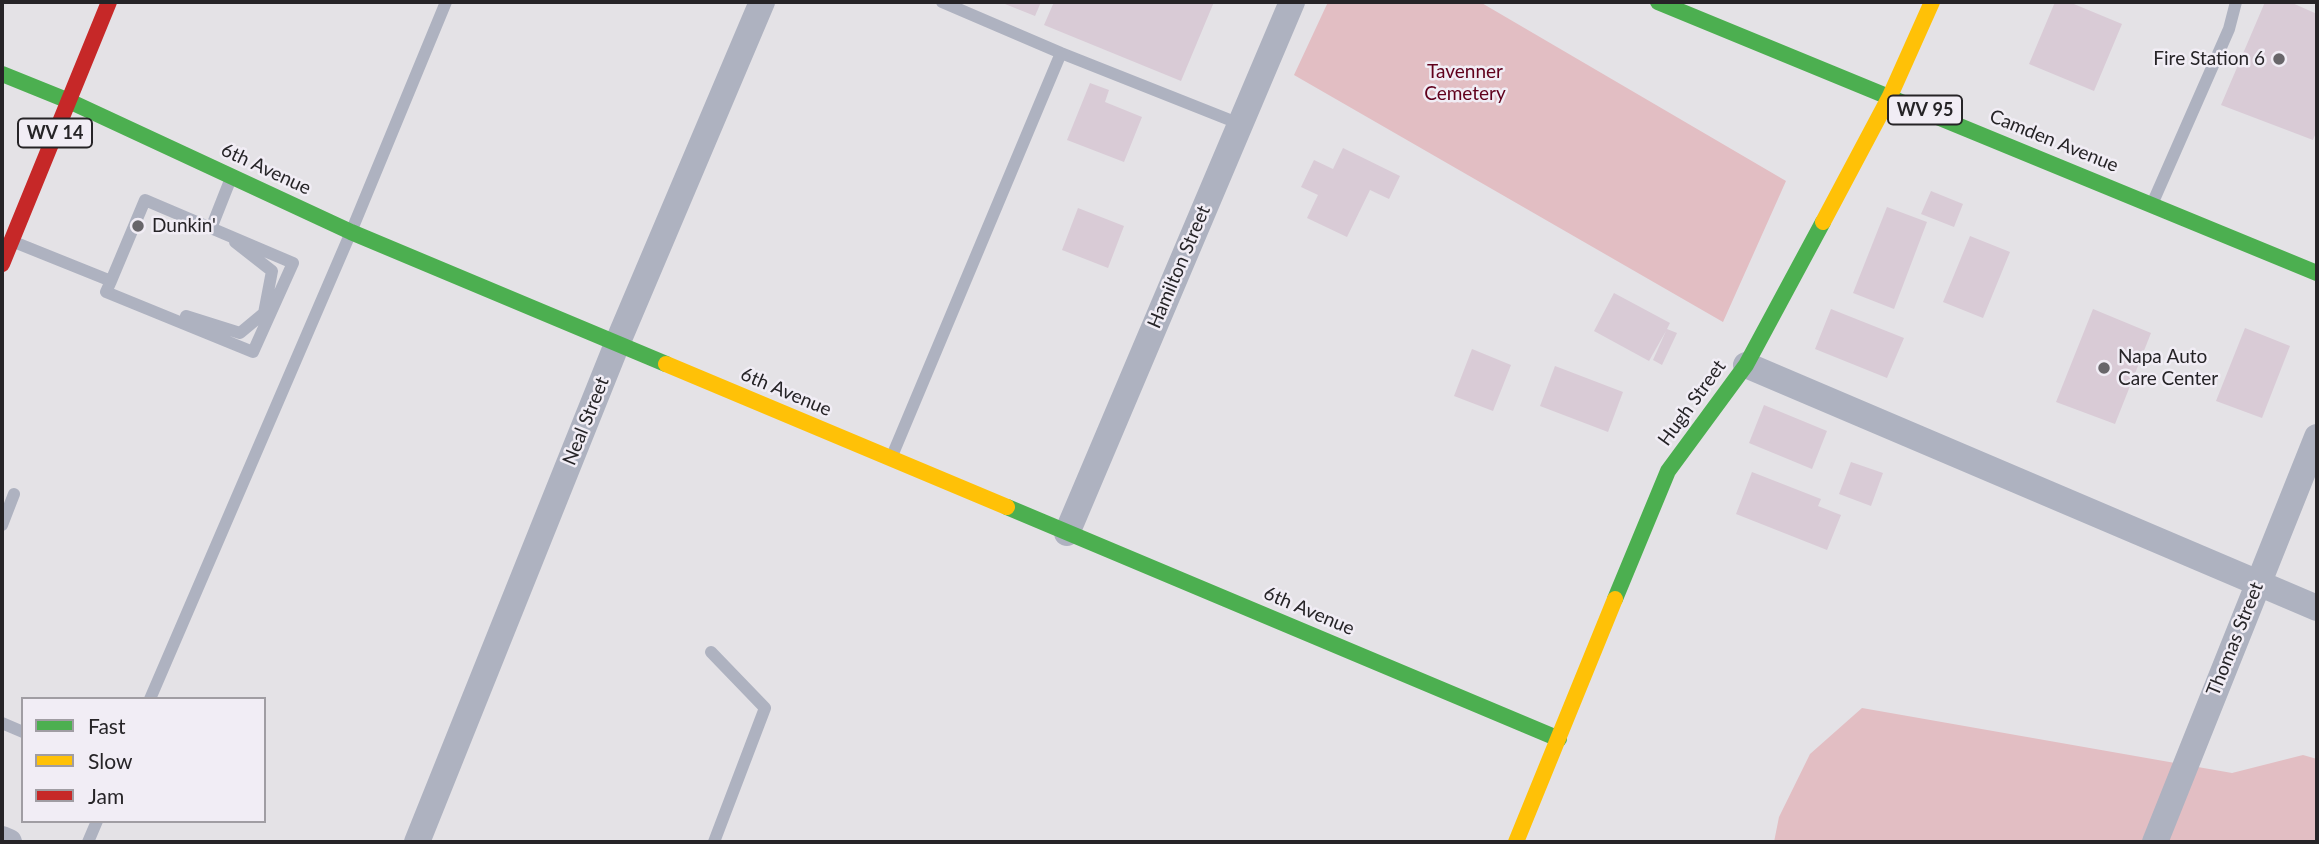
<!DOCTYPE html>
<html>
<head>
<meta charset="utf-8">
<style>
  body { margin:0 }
  #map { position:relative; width:2319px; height:844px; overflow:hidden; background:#e4e2e6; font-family:Lato,sans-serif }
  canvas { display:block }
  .frame { position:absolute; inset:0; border:4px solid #262427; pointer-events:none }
  .legend { position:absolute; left:21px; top:697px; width:245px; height:126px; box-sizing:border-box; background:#f1edf5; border:2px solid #a09da3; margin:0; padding:9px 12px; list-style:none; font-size:21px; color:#262427 }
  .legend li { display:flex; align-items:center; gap:14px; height:35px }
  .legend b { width:35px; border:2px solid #a09da3 }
</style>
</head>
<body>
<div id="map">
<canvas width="2319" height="844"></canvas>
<div class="frame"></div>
<ul class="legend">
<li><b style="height:9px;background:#4caf50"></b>Fast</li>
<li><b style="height:9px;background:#ffc107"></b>Slow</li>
<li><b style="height:9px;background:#c62828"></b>Jam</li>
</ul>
</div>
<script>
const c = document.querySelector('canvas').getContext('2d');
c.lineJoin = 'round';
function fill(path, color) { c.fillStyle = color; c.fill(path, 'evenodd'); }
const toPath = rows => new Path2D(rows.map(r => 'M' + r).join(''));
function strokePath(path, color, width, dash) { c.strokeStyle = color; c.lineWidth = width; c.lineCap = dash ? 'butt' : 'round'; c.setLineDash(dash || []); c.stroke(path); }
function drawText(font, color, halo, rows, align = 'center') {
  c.font = font + ' Lato,sans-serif'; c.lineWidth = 5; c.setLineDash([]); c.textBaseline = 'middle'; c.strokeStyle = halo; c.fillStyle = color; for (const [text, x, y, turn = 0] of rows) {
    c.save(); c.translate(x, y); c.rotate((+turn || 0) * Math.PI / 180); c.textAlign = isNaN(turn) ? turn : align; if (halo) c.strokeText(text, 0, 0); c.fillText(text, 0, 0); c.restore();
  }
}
fill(toPath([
  [1328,2,1480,2,1786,181,1723,322,1294,75],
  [1862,708,2232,773,2303,755,2317,759,2317,842,1774,842,1779,817,1810,754]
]), '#e2bec3');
fill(toPath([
  [1000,2,1041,2,1035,16],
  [1054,2,1214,2,1181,81,1044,25],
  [2055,2,2069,2,2122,24,2094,91,2029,64],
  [2265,2,2290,2,2317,14,2317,130,2313,140,2221,105],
  [1090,83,1109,90,1105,102,1142,117,1124,162,1067,140],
  [1343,148,1400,176,1389,199,1370,190,1347,237,1307,218,1318,195,1301,187,1314,160,1333,169],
  [1931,191,1963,204,1954,227,1921,214],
  [1887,207,1927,222,1894,309,1853,293],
  [1078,208,1124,226,1108,268,1062,250],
  [1970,236,2010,252,1983,318,1943,302],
  [1614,293,1670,323,1667,329,1677,333,1662,365,1653,360,1666,331,1649,361,1594,331],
  [1831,309,1904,338,1887,378,1815,349],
  [2093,309,2151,333,2115,424,2056,402],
  [2245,328,2290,346,2262,418,2216,401],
  [1472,349,1511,365,1493,411,1454,396],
  [1555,366,1623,392,1608,432,1540,406],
  [1764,405,1827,431,1812,469,1749,443],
  [1851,462,1883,473,1871,506,1839,494],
  [1752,472,1821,499,1818,506,1841,515,1827,550,1736,514]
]), '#d9cbd6');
strokePath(toPath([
  [942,2,1061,53,1240,124],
  [2153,202,2229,29,2236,2],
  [212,226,231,178],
  [14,242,111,281,106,292,253,352,293,263,145,200,111,281],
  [186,316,240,333,264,313,272,271,235,242],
  [892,456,1061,53],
  [2,525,14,494],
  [711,652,765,708,714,842],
  [150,699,351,232,446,2],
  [2,723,23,732],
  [88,842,97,821]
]), '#aeb2c0', 12);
strokePath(toPath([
  [1746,365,2317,608],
  [1067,533,1292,2],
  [2,839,9,842],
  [417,842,617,344,762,2],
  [2155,842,2317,437]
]), '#aeb2c0', 26);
strokePath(toPath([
  [1658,2,2317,273],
  [2,74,69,101,351,232,666,364],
  [1007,507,1559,739],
  [1615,599,1668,471,1746,365,1823,222]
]), '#4caf50', 16);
strokePath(toPath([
  [1823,222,1890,96,1932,2],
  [666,364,1007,507],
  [1516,842,1615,599]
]), '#ffc107', 16);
strokePath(toPath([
  [2,264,109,2]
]), '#c62828', 16);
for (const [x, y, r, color] of [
  [2279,59,7,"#68666a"],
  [138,226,7,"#68666a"],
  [2104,368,7,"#68666a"]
]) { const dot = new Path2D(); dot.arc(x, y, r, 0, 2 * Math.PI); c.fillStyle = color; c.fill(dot); strokePath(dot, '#f1edf5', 2.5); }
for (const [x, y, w] of [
  [1925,110,74],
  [55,133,74]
]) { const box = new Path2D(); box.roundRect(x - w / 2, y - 14.5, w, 29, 5); c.fillStyle = '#f1edf5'; c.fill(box); strokePath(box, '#262427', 2); }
drawText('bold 18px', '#262427', null, [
  ["WV 95",1925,110],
  ["WV 14",55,133]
]);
drawText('19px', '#262427', '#f1edf5', [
  ["Fire Station 6",2265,59,"right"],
  ["Dunkin'",152,226],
  ["Napa Auto",2118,357],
  ["Care Center",2118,379]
], 'left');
drawText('19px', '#60001c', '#f1edf5', [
  ["Tavenner",1465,72],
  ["Cemetery",1465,94]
]);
drawText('19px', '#262427', '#f1edf5', [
  ["Camden Avenue",2054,141,22],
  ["6th Avenue",266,169,25],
  ["Hamilton Street",1179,267,-67],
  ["6th Avenue",786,392,23],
  ["Hugh Street",1692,403,-54],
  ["Neal Street",586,421,-68],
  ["6th Avenue",1309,611,23],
  ["Thomas Street",2235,639,-68]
]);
</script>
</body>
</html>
